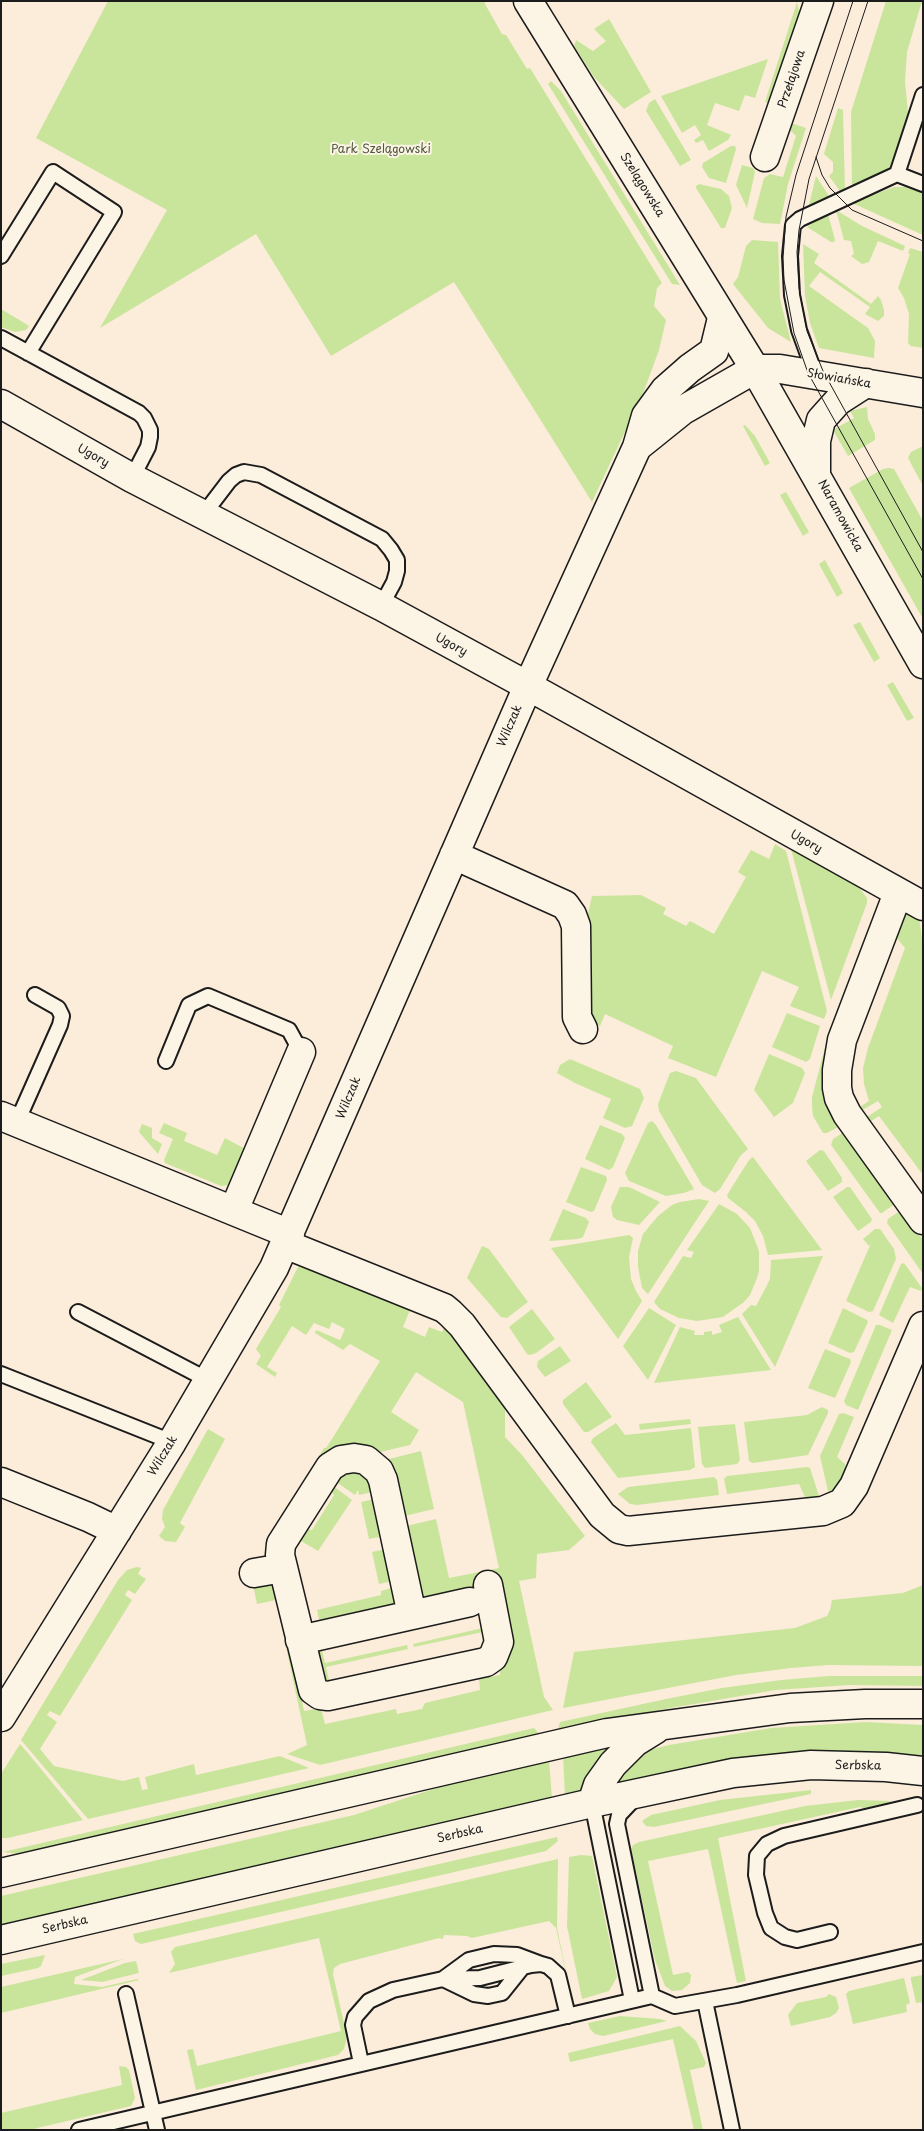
<!DOCTYPE html>
<html>
<head>
<meta charset="utf-8">
<style>
  body { margin:0 }
  #map { position:relative; width:924px; height:2131px; overflow:hidden; background:#fcecda; font-family:"Playpen Sans",sans-serif }
  canvas { display:block }
  .frame { position:absolute; inset:0; border:2px solid #1c1c1c; pointer-events:none }
</style>
</head>
<body>
<div id="map">
<canvas width="924" height="2131"></canvas>
<div class="frame"></div>
</div>
<script>
const c = document.querySelector('canvas').getContext('2d');
c.lineJoin = 'round';
function fill(path, color) { c.fillStyle = color; c.fill(path, 'evenodd'); }
const toPath = rows => new Path2D(rows.map(r => 'M' + r).join(''));
function strokePath(path, color, width, dash) { c.strokeStyle = color; c.lineWidth = width; c.lineCap = dash ? 'butt' : 'round'; c.setLineDash(dash || []); c.stroke(path); }
function drawText(font, color, halo, rows, align = 'center') {
  c.font = font + ' "Playpen Sans",sans-serif'; c.lineWidth = 4; c.setLineDash([]); c.textBaseline = 'middle'; c.strokeStyle = halo; c.fillStyle = color; for (const [text, x, y, turn = 0] of rows) {
    c.save(); c.translate(x, y); c.rotate((+turn || 0) * Math.PI / 180); c.textAlign = isNaN(turn) ? turn : align; if (halo) c.strokeText(text, 0, 0); c.fillText(text, 0, 0); c.restore();
  }
}
fill(toPath([
  [108,1,485,1,485,4,502,34,506,35,527,69,530,68,662,283,657,288,654,306,666,320,659,350,644,391,592,502,454,282,331,356,256,234,100,328,167,210,36,138],
  [886,1,922,1,907,52,905,81,908,113,891,166,876,177,852,189,851,112],
  [797,2,800,15,772,104,765,102],
  [609,19,651,92,624,109,594,77,574,46,576,40,593,51,606,41,594,29],
  [768,59,755,98,745,95,739,111,715,103,707,125,731,135,728,140,709,151,703,140,696,143,694,140,701,135,695,125,682,133,661,96],
  [551,81,561,91,680,285,672,284,548,84],
  [655,99,691,160,680,166,646,111,649,103],
  [838,108,843,110,845,192,842,194,829,176,833,172,833,162,824,154],
  [791,123,806,128,788,184,780,224,762,223,753,219,764,178,770,174,783,177,796,136,791,131],
  [731,146,735,146,736,149,726,183,709,178,702,167,703,163],
  [742,165,753,168,755,172,747,208,736,185],
  [816,176,829,196,828,199,808,209],
  [699,184,721,189,729,196,732,208,725,228,721,228,696,188,696,186],
  [894,187,905,187,923,193,923,235,852,203],
  [836,210,862,226,905,246,903,251,878,241,869,262,862,264,851,256,854,254,851,241,844,240],
  [828,214,835,240,834,242,831,242,807,227,821,217],
  [752,240,778,242,780,299,791,342,768,328,733,284,738,277,746,246],
  [803,244,819,254,814,263,871,304,878,296,881,300,884,310,884,316,878,321,865,314,870,307,820,272,809,286,868,328,875,341,874,358,819,348,810,323,805,296],
  [910,248,923,252,923,348,911,346,908,343,909,314,904,298,898,288,910,254,908,253],
  [1,309,26,324,29,326,26,330,15,332,1,327],
  [867,407,868,419,875,434,875,440,848,456,833,430,854,418,850,411],
  [745,425,755,436,770,463,765,466,743,426],
  [923,446,923,486,908,458,911,452],
  [889,468,894,469,923,521,923,619,849,488,883,469],
  [786,492,809,532,803,536,780,495],
  [825,560,843,593,837,597,819,564],
  [860,622,880,658,874,662,853,625],
  [893,682,914,718,907,721,887,685],
  [775,844,786,851,827,1011,824,1019,790,1006,799,987,762,971,716,1077,668,1058,673,1046,605,1014,600,1026,594,1023,588,1014,587,918,592,896,641,895,666,908,663,914,686,926,690,921,714,934,746,877,738,872,751,850,769,859],
  [791,849,858,886,867,898,867,903,831,1000],
  [907,909,919,917,923,946,923,1175,879,1116,865,1125,861,1121,882,1107,878,1101,857,1113,855,1110,869,1101,864,1084,863,1068,868,1048,905,948,895,936,901,915],
  [787,1013,820,1026,810,1059,806,1062,772,1047],
  [826,1044,830,1046,840,1126,827,1133,823,1133,813,1116,812,1107,812,1097],
  [769,1054,802,1068,805,1073,793,1103,774,1117,754,1090],
  [570,1059,640,1089,644,1098,632,1126,625,1128,603,1118,611,1099,575,1083,557,1073,560,1065],
  [676,1071,696,1078,748,1149,741,1155,720,1189,715,1193,702,1185,659,1111,658,1104,670,1073],
  [652,1121,656,1125,694,1189,684,1193,666,1196,629,1181,625,1173,648,1123],
  [164,1123,187,1133,184,1141,217,1155,225,1138,247,1150,230,1185,221,1186,165,1163,164,1160,173,1139,159,1133],
  [142,1124,152,1128,152,1138,162,1144,158,1154,139,1132],
  [600,1125,622,1134,625,1138,613,1167,609,1170,585,1159],
  [844,1132,896,1203,882,1213,880,1213,831,1145,833,1139],
  [820,1150,824,1151,842,1178,842,1182,828,1191,806,1161],
  [753,1157,822,1250,768,1255,763,1236,755,1221,746,1212,728,1198,727,1195,749,1160],
  [581,1167,606,1176,607,1180,594,1211,591,1212,566,1202],
  [620,1187,629,1187,660,1202,639,1225,617,1220,613,1217,611,1207],
  [847,1187,850,1187,872,1219,871,1222,858,1231,833,1197],
  [699,1199,709,1201,648,1294,642,1288,638,1267,638,1251,643,1234,658,1216,672,1205,680,1202],
  [719,1204,737,1214,750,1228,759,1251,759,1271,757,1278,750,1295,744,1302,723,1317,697,1321,679,1318,660,1309,654,1302,683,1256,691,1258,694,1252,687,1250],
  [563,1209,586,1218,589,1222,583,1237,578,1239,549,1241],
  [901,1210,923,1240,923,1274,887,1223,888,1219],
  [875,1229,880,1229,894,1249,896,1259,873,1311,869,1312,846,1301,871,1243,869,1246,863,1239],
  [629,1235,633,1238,629,1257,631,1279,636,1291,642,1301,618,1339,551,1248],
  [482,1246,489,1249,528,1302,507,1318,501,1317,467,1278],
  [823,1256,775,1367,742,1314,751,1305,756,1306,765,1289,770,1279,771,1260],
  [300,1263,403,1303,401,1307,410,1310,403,1327,425,1337,429,1327,442,1332,446,1323,505,1401,505,1437,522,1455,585,1536,569,1550,537,1554,536,1578,519,1581,544,1697,553,1710,320,1765,287,1754,307,1745,276,1600,257,1604,253,1585,265,1582,272,1584,275,1589,279,1596,304,1711,321,1708,325,1724,396,1709,397,1714,422,1709,425,1703,480,1690,479,1679,500,1675,500,1668,487,1631,414,1647,413,1644,483,1628,474,1591,427,1598,420,1593,402,1527,436,1519,449,1578,499,1568,463,1402,416,1372,391,1412,419,1430,410,1445,372,1454,367,1451,290,1515,284,1511,324,1448,326,1448,332,1439,380,1361,350,1344,343,1350,315,1333,316,1330,340,1340,345,1329,332,1322,329,1329,314,1323,306,1335,292,1326,267,1367,277,1373,275,1377,256,1364,261,1356,256,1349,281,1307,279,1305],
  [904,1263,922,1288,921,1291,910,1287,893,1323,879,1315,901,1264],
  [649,1308,676,1325,648,1380,623,1346],
  [843,1308,867,1320,868,1322,854,1352,850,1353,828,1343],
  [532,1309,555,1339,536,1353,530,1355,527,1354,509,1327],
  [738,1317,771,1370,654,1383,680,1327,695,1331,694,1335,704,1335,704,1332,712,1331,712,1335,722,1332,719,1325],
  [876,1325,880,1325,892,1330,858,1410,846,1405,844,1401],
  [560,1346,571,1361,545,1377,537,1367,538,1361],
  [825,1349,850,1359,851,1362,835,1398,808,1388],
  [586,1382,612,1417,588,1432,584,1432,563,1404,563,1400],
  [822,1407,828,1410,828,1413,808,1455,753,1463,749,1461,744,1422,807,1415],
  [843,1413,854,1417,837,1457,845,1464,847,1475,833,1495,828,1491,820,1456,839,1414],
  [690,1419,691,1424,640,1430,639,1424],
  [616,1423,625,1435,691,1428,695,1467,690,1470,618,1478,591,1442,593,1438],
  [735,1424,740,1460,737,1464,705,1468,702,1464,698,1427],
  [208,1429,225,1439,180,1523,185,1527,176,1542,165,1541,159,1536,165,1527,162,1519,163,1510],
  [421,1451,434,1509,400,1517,381,1461],
  [357,1466,377,1491,359,1495,358,1490,355,1495,332,1479],
  [807,1467,810,1468,819,1496,818,1499,809,1499,805,1497,799,1484,727,1494,724,1479,727,1476],
  [714,1477,717,1480,719,1495,637,1505,630,1504,618,1494,628,1487],
  [329,1483,352,1500,318,1551,296,1538,302,1528,312,1530,334,1495,327,1486],
  [379,1498,388,1535,369,1539,361,1502],
  [390,1548,397,1580,379,1584,372,1552],
  [137,1567,141,1568,138,1574,146,1579,135,1594,128,1590,125,1595,132,1600,60,1716,50,1711,47,1715,57,1722,40,1749,54,1766,123,1781,139,1777,142,1790,148,1789,145,1777,194,1764,196,1775,280,1756,309,1768,88,1819,21,1740,118,1580,127,1570],
  [923,1585,923,1666,828,1665,791,1668,736,1675,563,1708,574,1652,795,1628,827,1616,830,1610,832,1600,903,1593],
  [399,1586,398,1601,394,1606,320,1624,317,1610,381,1595,381,1591],
  [407,1645,408,1649,326,1667,330,1684,322,1683,314,1652,321,1646,325,1663],
  [829,1676,923,1676,923,1686,850,1685,776,1690,665,1709,557,1733,560,1722,666,1699,722,1688,781,1680],
  [866,1722,923,1725,923,1759,616,1785,613,1780,641,1752,669,1745,771,1728],
  [534,1728,541,1736,25,1855,3,1852],
  [20,1744,27,1752,83,1820,8,1838,1,1838,1,1774],
  [609,1747,611,1748,583,1792,565,1796,563,1756],
  [549,1759,552,1799,1,1928,1,1896,354,1815,461,1780],
  [811,1790,811,1794,654,1827,646,1826,642,1821,651,1815,720,1800],
  [858,1800,891,1801,880,1806,866,1809,860,1807,718,1838,746,1981,737,1983,708,1849,648,1861,673,1975,688,1972,691,1975,690,1983,682,1990,672,1991,665,1986,655,1960,631,1849,633,1845,639,1842,805,1806],
  [557,1837,558,1841,546,1851,141,1944,135,1941,133,1934],
  [581,1855,592,1856,617,1977,609,1991,582,1999,567,1926,569,1857],
  [558,1859,557,1928,570,1991,556,1928,549,1921,472,1938,467,1936,444,1935,443,1939,439,1938,340,1964,334,1968,333,1974,347,2037,344,2049,338,2055,196,2090,187,2050,193,2049,197,2066,341,2031,319,1938,169,1973,175,1964,171,1952,175,1947],
  [45,1955,41,1966,38,1968,1,1976,1,1964],
  [123,1959,75,1977,74,1984,102,1987,137,1979,139,1980,1,2013,1,1987],
  [136,1961,139,1973,102,1982,81,1980,125,1963],
  [923,1975,923,2007,921,2002,916,2003,911,1980,911,1977],
  [904,1978,910,2003,906,2005,907,2012,853,2024,846,1994,849,1991],
  [829,1994,836,1997,839,2008,836,2013,830,2017,791,2026,788,2015,797,2003,826,1997],
  [620,2016,660,2019,667,2021,603,2036,595,2034,590,2029,588,2023],
  [680,2026,696,2041,706,2063,704,2067,690,2070,703,2130,694,2130,673,2039,570,2062,568,2053],
  [119,2066,126,2067,129,2070,135,2098,131,2106,29,2130,1,2130,1,2113,122,2085]
]), '#c9e59c');
const lane = toPath([
  [897,174,923,184],
  [1,256,53,172,114,212,28,353],
  [1,338,139,413,144,418,150,430,150,437,148,447,132,478],
  [815,374,799,330,792,295,790,256,793,225,800,219,897,174,923,95],
  [203,515,229,481,236,475,244,472,261,475,382,539,391,550,397,560,397,571,394,582,381,606],
  [166,1061,189,1005,208,996,289,1030,301,1052],
  [17,1122,60,1025,62,1016,58,1008,35,995],
  [78,1312,208,1380],
  [1,1374,172,1442],
  [636,1797,619,1815,617,1824,652,1996],
  [592,1803,632,2000],
  [830,1932,797,1940,785,1937,771,1928,765,1913,756,1875,757,1856,767,1844,784,1836,917,1805],
  [522,1968,502,1993,488,1996,474,1994,443,1979,469,1960,494,1954,517,1955,541,1964],
  [126,1994,157,2130],
  [705,2001,732,2130],
  [361,2063,353,2025,355,2017,369,2001,393,1990,443,1979,480,1978,531,1965,541,1964,548,1966,558,1975,568,2016],
  [79,2130,652,1996,675,2006,737,1995,923,1952]
]);
const street = toPath([
  [765,157,819,1],
  [1,404,132,478,381,606,528,686,923,906],
  [637,447,683,410,755,369],
  [454,855,565,905,572,915,576,926,577,1017,583,1029],
  [898,893,842,1040,837,1070,837,1088,839,1098,847,1114,923,1220],
  [1,1116,290,1234],
  [234,1210,301,1052],
  [285,1244,444,1308,450,1313,462,1325,602,1515,619,1529,628,1531,823,1511,842,1503,854,1486,923,1326],
  [1,1482,88,1517,117,1531],
  [254,1573,283,1568],
  [412,1615,383,1480,379,1471,366,1460,354,1458,341,1460,330,1467,281,1544,280,1555,313,1690,320,1695,328,1696,486,1662,493,1657,499,1642,488,1585],
  [300,1640,470,1602],
  [1,1717,172,1442,274,1268,528,686,637,447,646,416,665,390,690,368,714,351,722,318]
]);
const secondary = toPath([
  [528,1,755,369,923,664],
  [755,369,780,369,923,393],
  [816,473,816,441,821,420,838,401,866,383],
  [592,1803,598,1785,613,1764,635,1742,656,1729],
  [1,1873,607,1733,790,1708,865,1704,923,1704],
  [1,1940,592,1803,733,1773,811,1765,886,1767,923,1771]
]);
strokePath(lane, '#1c1c1c', 18);
strokePath(street, '#1c1c1c', 31);
strokePath(secondary, '#1c1c1c', 31);
strokePath(lane, '#fcf5e5', 14);
strokePath(street, '#fcf5e5', 28);
strokePath(secondary, '#fcf5e5', 28);
strokePath(toPath([
  [853,1,796,175,786,217,783,258,784,280,794,333,808,373,923,579],
  [868,1,809,179,799,230,797,252,799,288,807,331,823,371,923,552],
  [816,157,822,175,830,188,852,210,923,241]
]), '#1c1c1c', 1);
drawText('12px', '#1c1c1c', '#fcf5e5', [
  ["Przełajowa",792,79,-71],
  ["Szelągowska",642,185,58],
  ["Słowiańska",839,379,10],
  ["Ugory",93,456,29],
  ["Naramowicka",840,516,61],
  ["Ugory",451,645,28],
  ["Wilczak",510,726,-66],
  ["Ugory",806,842,29],
  ["Wilczak",349,1098,-67],
  ["Wilczak",163,1456,-58],
  ["Serbska",858,1766,1],
  ["Serbska",460,1834,-13],
  ["Serbska",65,1925,-13]
]);
drawText('12px', '#505842', '#fcf5e5', [
  ["Park Szelągowski",381,150]
]);
</script>
</body>
</html>
